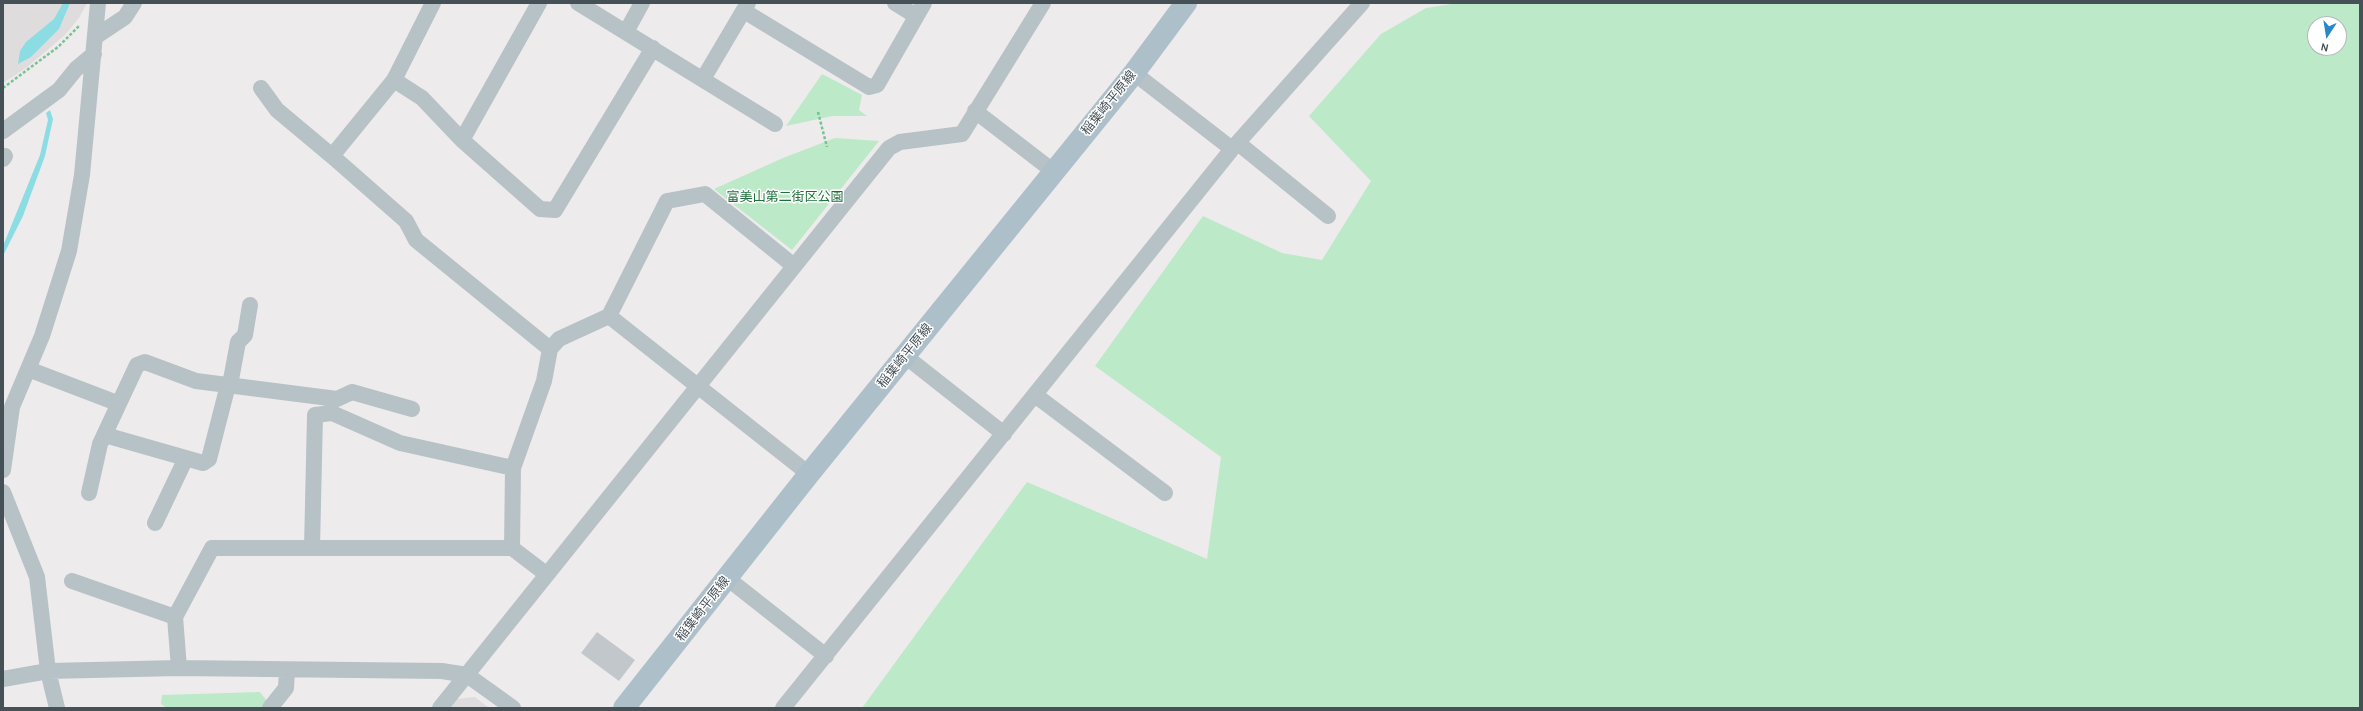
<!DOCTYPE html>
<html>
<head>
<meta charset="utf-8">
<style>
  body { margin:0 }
  #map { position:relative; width:2363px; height:711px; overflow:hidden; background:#eeebec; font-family:Karla,sans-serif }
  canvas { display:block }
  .frame { position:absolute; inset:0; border:4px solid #455157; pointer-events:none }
  .north { position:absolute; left:2307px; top:16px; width:40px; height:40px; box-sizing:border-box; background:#fff; border:1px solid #b5b9bc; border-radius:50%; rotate:192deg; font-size:11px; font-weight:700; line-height:16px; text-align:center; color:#455157 }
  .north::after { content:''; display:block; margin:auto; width:14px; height:18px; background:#2886cb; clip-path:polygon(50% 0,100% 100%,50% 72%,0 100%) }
</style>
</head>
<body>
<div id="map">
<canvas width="2363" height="711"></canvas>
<div class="frame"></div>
<div class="north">N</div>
</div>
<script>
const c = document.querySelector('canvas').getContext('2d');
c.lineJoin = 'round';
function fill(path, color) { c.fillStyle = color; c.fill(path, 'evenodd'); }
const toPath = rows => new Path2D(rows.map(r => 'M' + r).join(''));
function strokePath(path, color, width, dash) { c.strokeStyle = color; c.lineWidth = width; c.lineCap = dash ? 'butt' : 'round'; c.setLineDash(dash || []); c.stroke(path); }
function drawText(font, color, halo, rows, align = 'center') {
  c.font = font + ' Karla,"Noto Sans JP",sans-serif'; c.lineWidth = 3; c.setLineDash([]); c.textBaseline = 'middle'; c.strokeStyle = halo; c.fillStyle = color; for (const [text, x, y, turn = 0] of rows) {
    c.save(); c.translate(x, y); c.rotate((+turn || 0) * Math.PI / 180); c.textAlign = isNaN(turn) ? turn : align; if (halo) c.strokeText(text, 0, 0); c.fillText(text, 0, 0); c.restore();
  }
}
fill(toPath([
  [3,3,87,3,79,18,65,35,26,68,3,83],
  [475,697,489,708,450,708,456,699]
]), '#dfdcdd');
fill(toPath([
  [1458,3,2360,3,2360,708,862,708,1027,482,1207,559,1221,457,1095,366,1203,216,1282,253,1322,260,1371,181,1309,116,1381,34,1426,8],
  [2315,24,2339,24,2339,48,2315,48],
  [822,74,862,95,859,110,867,116,832,116,786,126],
  [835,138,879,141,792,250,714,189,783,158],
  [260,692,267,701,262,708,167,708,161,704,162,695]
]), '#bce9c7');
fill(toPath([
  [63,3,70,3,59,29,31,57,18,64,20,51,26,42,54,19],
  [50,110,53,119,45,156,23,216,3,256,3,246,40,155,48,120,46,113]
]), '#8cdde3');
fill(toPath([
  [597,632,635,660,619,681,581,653]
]), '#c2c7cb');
strokePath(toPath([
  [3,88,58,47,80,25],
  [818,112,827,147]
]), '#77c493', 2.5, [3, 2]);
strokePath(toPath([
  [433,3,394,80,332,156,406,221,416,240,550,349,544,381,513,468,512,548],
  [578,3,775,124],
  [895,3,916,16],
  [744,11,869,87,877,85,924,3],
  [626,32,642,3],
  [95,37,125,17,134,3],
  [1134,73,1232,149],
  [703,79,748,3],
  [394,80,422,98,462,140,540,209,555,210,653,48],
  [261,88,277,110,332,156],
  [975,111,1053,171],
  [3,131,59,90,76,69,94,54],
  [462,140,539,3],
  [1238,143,1328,216],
  [3,159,5,156],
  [609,316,667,201,705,194,794,266],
  [550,349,559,339,609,316,809,474],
  [905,356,1004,434],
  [28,369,117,403],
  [230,385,238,342,245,335,250,305],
  [1035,395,1165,493],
  [105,435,203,463,209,459,228,385],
  [3,470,12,407,42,336,69,251,82,175,98,3],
  [3,492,37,577,48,671,57,708],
  [89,493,100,444,137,365,145,362,196,381,337,399,352,392,412,409],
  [155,523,186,458],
  [312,548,315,415,332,413,400,443,513,468],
  [727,578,826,656],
  [72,581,175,617],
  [179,668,175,617,212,548,512,548,546,574],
  [3,679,48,671,179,668,442,671,467,675,513,708],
  [270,708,286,688,287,670],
  [440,708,889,148,900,142,962,134,1043,3],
  [783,708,1232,149,1362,3]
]), '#b7c2c7', 16);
strokePath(toPath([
  [624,708,809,474,1134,73,1186,3]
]), '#adbfc8', 22);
drawText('13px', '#455157', '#fff', [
  ["稲葉崎平原線",1109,103,-51],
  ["稲葉崎平原線",905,356,-51],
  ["稲葉崎平原線",703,609,-52]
]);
drawText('13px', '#1e703b', '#fff', [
  ["富美山第二街区公園",785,197]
]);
</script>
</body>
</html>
